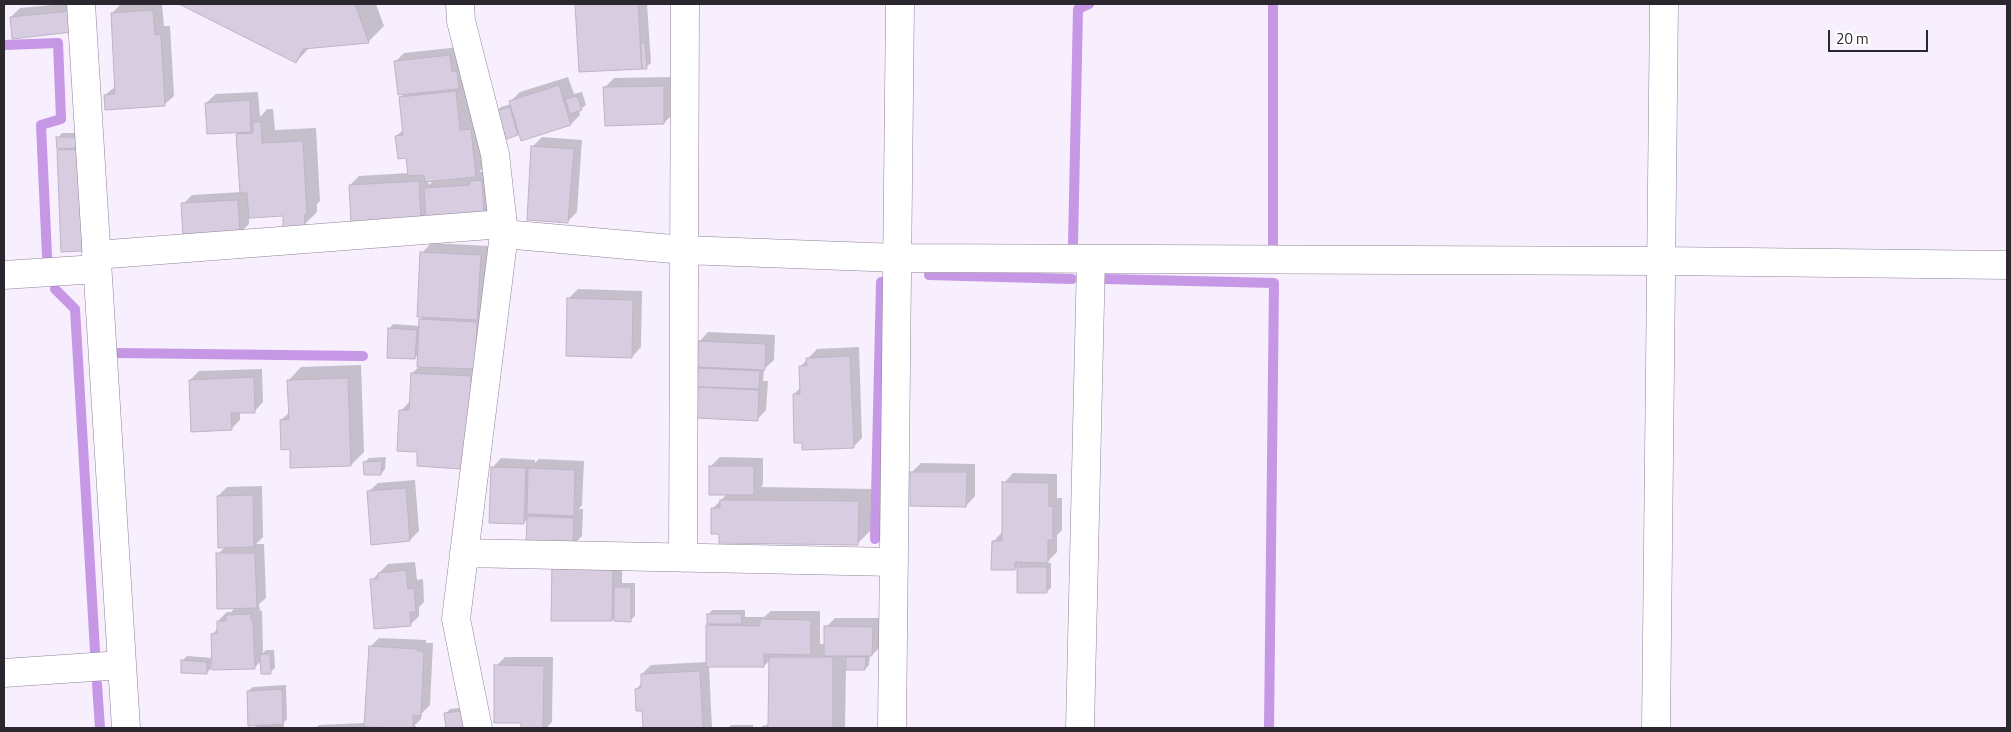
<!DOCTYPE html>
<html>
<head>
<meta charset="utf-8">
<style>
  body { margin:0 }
  #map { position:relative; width:2011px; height:732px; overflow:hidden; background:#f7eefe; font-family:"Titillium Web",sans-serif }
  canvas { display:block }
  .frame { position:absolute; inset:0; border:5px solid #2b272e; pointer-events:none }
  .scale { position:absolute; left:1828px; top:30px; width:100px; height:22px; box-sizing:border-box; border:2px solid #2b272e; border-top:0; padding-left:6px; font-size:15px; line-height:18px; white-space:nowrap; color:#2b272e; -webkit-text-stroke:4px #fff; paint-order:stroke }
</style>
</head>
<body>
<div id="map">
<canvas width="2011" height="732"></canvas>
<div class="frame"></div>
<div class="scale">20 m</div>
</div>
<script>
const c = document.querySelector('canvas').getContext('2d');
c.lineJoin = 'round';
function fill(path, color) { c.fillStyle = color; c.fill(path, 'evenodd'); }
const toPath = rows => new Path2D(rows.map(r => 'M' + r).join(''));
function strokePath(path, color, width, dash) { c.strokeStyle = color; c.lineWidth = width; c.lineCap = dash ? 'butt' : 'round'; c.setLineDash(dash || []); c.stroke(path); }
fill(toPath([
  [63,4,79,4,80,22,11,17,20,8],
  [121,4,162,4,164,26,170,26,174,96,164,105,105,95,116,86,112,13],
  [182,4,376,4,384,26,368,42,310,47,296,62],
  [576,4,647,4,651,63,646,67,580,71],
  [459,47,489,162,479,172,491,171,493,206,484,215,427,212,421,219,350,185,359,176,409,173,407,157,396,136,404,129,400,98,405,93,395,62,404,53],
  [434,180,429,185,428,181],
  [568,77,574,94,582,92,586,105,579,110,580,115,571,124,522,139,520,132,518,134,496,112,501,107,511,104,510,102,520,92],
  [672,77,673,114,664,123,604,88,614,78],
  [258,92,260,117,267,109,273,109,275,130,316,128,320,201,317,204,317,212,304,225,284,215,249,217,249,224,240,233,183,204,192,195,241,192,237,134,240,131,206,103,216,94],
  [62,133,82,133,92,241,58,150,60,148,58,138],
  [542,137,582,140,577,212,568,221,533,146],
  [431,243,489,246,474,454,460,467,419,451,401,411,411,400,412,373,420,366,419,354,415,358,389,329,393,324,420,326,421,319,424,316,422,253],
  [578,289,642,291,641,347,632,357,568,299],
  [708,332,775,335,774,360,764,369,763,381,768,381,766,410,757,420,698,387,700,385,699,368,701,366,699,342],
  [859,347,862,438,853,447,794,394,801,387,800,367,817,349],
  [361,365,364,452,351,465,291,448,281,420,290,412,288,381,301,367],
  [262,369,263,402,254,412,240,412,240,420,231,429,190,380,199,371],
  [386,457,385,469,381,474,365,462,369,458],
  [720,457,763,458,763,485,761,487,871,489,871,530,858,543,720,532,712,509,727,494,711,466],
  [501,458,535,460,535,463,539,459,584,461,582,505,579,509,583,509,582,536,573,545,528,518,524,523,492,468],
  [921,463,975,464,975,496,966,506,912,472],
  [1013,473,1057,474,1057,498,1062,498,1062,530,1057,535,1057,552,1046,563,1051,563,1051,588,1046,592,1018,592,1019,565,1015,569,993,542,1002,532,1004,483],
  [415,480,419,531,410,540,368,492,378,483],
  [262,486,263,537,256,544,264,544,266,598,259,604,260,611,262,611,263,653,266,650,274,650,275,668,270,672,262,660,254,668,211,659,211,669,206,673,182,661,187,656,213,658,213,634,218,628,218,621,227,612,231,612,235,608,218,554,225,547,218,496,227,487],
  [622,556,622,583,635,583,635,616,630,620,615,617,612,620,553,619],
  [415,562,417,580,423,579,424,602,419,607,419,616,410,625,372,580,388,564],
  [712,610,745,610,745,617,764,617,771,611,820,611,820,644,826,644,826,627,835,618,881,618,881,646,872,655,870,655,869,665,865,669,846,669,845,728,764,728,770,721,771,659,764,666,709,666,712,728,644,728,644,710,636,689,642,683,642,674,651,665,707,662,708,626,711,623,708,615],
  [379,638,426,640,426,643,433,643,430,705,422,713,421,719,414,726,416,726,416,728,388,728,389,727,383,726,383,728,366,728,369,726,364,725,364,728,316,728,319,725,366,723,370,647],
  [505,657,553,657,552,722,546,728,522,728,522,721,496,666],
  [286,685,287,719,284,722,284,728,256,728,259,724,248,691,253,687],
  [468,707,470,728,448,728,446,713,450,709],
  [731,725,753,725,753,728,728,728]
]), '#0003');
strokePath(toPath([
  [1273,4,1273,244],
  [4,45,58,43,61,119,41,125,47,256],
  [1073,244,1078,9,1089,4],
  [929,275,1072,279],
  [1105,279,1274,283,1269,728],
  [55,289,75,309,95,651],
  [117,353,363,356],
  [875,539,881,282],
  [97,684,100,728]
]), '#c597e5', 10);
const building = toPath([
  [179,4,355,4,369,43,303,49,296,63,179,4],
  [575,4,638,4,642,69,579,72,575,4],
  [153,10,155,35,161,34,165,106,105,110,104,95,115,94,111,13,153,10],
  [70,11,72,32,12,39,10,17,70,11],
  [640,43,645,43,647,69,642,69,640,43],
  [450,55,452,72,457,71,459,89,398,95,394,61,450,55],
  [559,85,571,125,521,141,509,101,559,85],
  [664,86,664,124,605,126,603,87,664,86],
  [456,91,460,130,471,129,476,177,425,182,424,175,408,176,406,158,398,159,395,136,403,135,399,97,456,91],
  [577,96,582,110,570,114,565,99,577,96],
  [250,100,251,132,207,134,205,103,250,100],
  [510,107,518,135,504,140,495,111,510,107],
  [253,122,261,122,262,143,303,141,307,215,304,215,305,226,283,227,283,216,249,218,247,193,240,193,236,134,253,133,253,122],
  [56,137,78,137,78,148,57,149,56,137],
  [531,146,574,149,568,223,527,220,531,146],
  [79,149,83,251,61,252,57,150,79,149],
  [482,180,484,217,426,220,424,188,469,185,470,181,482,180],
  [419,181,421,220,351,224,349,185,419,181],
  [238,200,240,234,183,237,181,203,238,200],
  [420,252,481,255,477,320,417,317,420,252],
  [567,298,633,300,632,358,566,356,567,298],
  [419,319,477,322,475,369,417,367,419,319],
  [388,328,417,330,415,359,387,358,388,328],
  [698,341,766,344,765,370,697,367,698,341],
  [850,356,854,448,802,450,802,443,794,443,793,394,800,394,799,366,807,366,806,358,850,356],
  [698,368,760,371,759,389,697,387,698,368],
  [411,373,471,376,468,454,462,454,461,469,417,466,417,452,397,451,399,410,409,410,411,373],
  [254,377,255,413,231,413,232,430,191,432,189,380,254,377],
  [348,378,351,466,290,468,290,449,281,450,280,420,289,419,287,380,348,378],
  [697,387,759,390,758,421,696,418,697,387],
  [382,461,381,475,364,475,363,462,382,461],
  [709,466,754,466,754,495,709,495,709,466],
  [491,467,526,468,524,524,489,523,491,467],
  [528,468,575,470,574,516,527,514,528,468],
  [910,472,967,472,966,507,910,506,910,472],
  [1002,482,1049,483,1049,507,1053,506,1053,540,1048,540,1048,563,1015,562,1015,570,991,570,992,541,1002,541,1002,482],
  [406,488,410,541,371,545,367,491,406,488],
  [253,495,254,547,218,548,217,496,253,495],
  [720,500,859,501,858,545,719,543,719,534,711,534,711,508,720,508,720,500],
  [527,516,574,518,573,546,526,545,527,516],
  [216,553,255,553,257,608,217,609,216,553],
  [552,564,613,565,612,621,551,621,552,564],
  [1017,567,1047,567,1047,593,1017,593,1017,567],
  [406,570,408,589,414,588,416,612,410,612,411,626,374,629,370,579,378,579,378,573,406,570],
  [614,587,631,587,631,622,614,621,614,587],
  [251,614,251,620,253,620,255,669,212,670,211,634,217,633,217,621,226,621,226,615,251,614],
  [707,614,741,614,742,624,707,624,707,614],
  [760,619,811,620,811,655,764,654,764,667,706,667,706,625,760,626,760,619],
  [824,626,873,627,872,656,824,656,824,626],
  [369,646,417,649,417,651,424,652,421,716,413,715,413,728,364,727,369,646],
  [260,654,270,654,271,674,261,674,260,654],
  [769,657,833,657,833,728,763,728,763,726,768,726,769,657],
  [846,657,866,657,865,670,846,670,846,657],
  [181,660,207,662,207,674,181,673,181,660],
  [494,665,544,666,543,728,521,728,521,723,494,723,494,665],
  [700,671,703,728,643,728,642,711,636,711,635,689,641,688,641,674,700,671],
  [282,689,283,724,248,726,247,691,282,689],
  [463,711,465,728,446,728,444,713,463,711],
  [280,726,280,728,255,728,255,727,280,726]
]);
fill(building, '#d8cde0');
strokePath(building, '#beb4c7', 1);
const minor = toPath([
  [81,4,126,728],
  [460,4,461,21,495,154,504,234,456,619,478,728],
  [504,234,684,250,898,258,1660,261,2007,265],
  [96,255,503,224],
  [4,275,97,269],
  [464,553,894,562],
  [683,558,685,4],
  [4,673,122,665],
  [892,728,900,4],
  [1080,728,1091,259],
  [1656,728,1664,4]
]);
strokePath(minor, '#8e8496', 29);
strokePath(minor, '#fff', 28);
</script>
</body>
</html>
